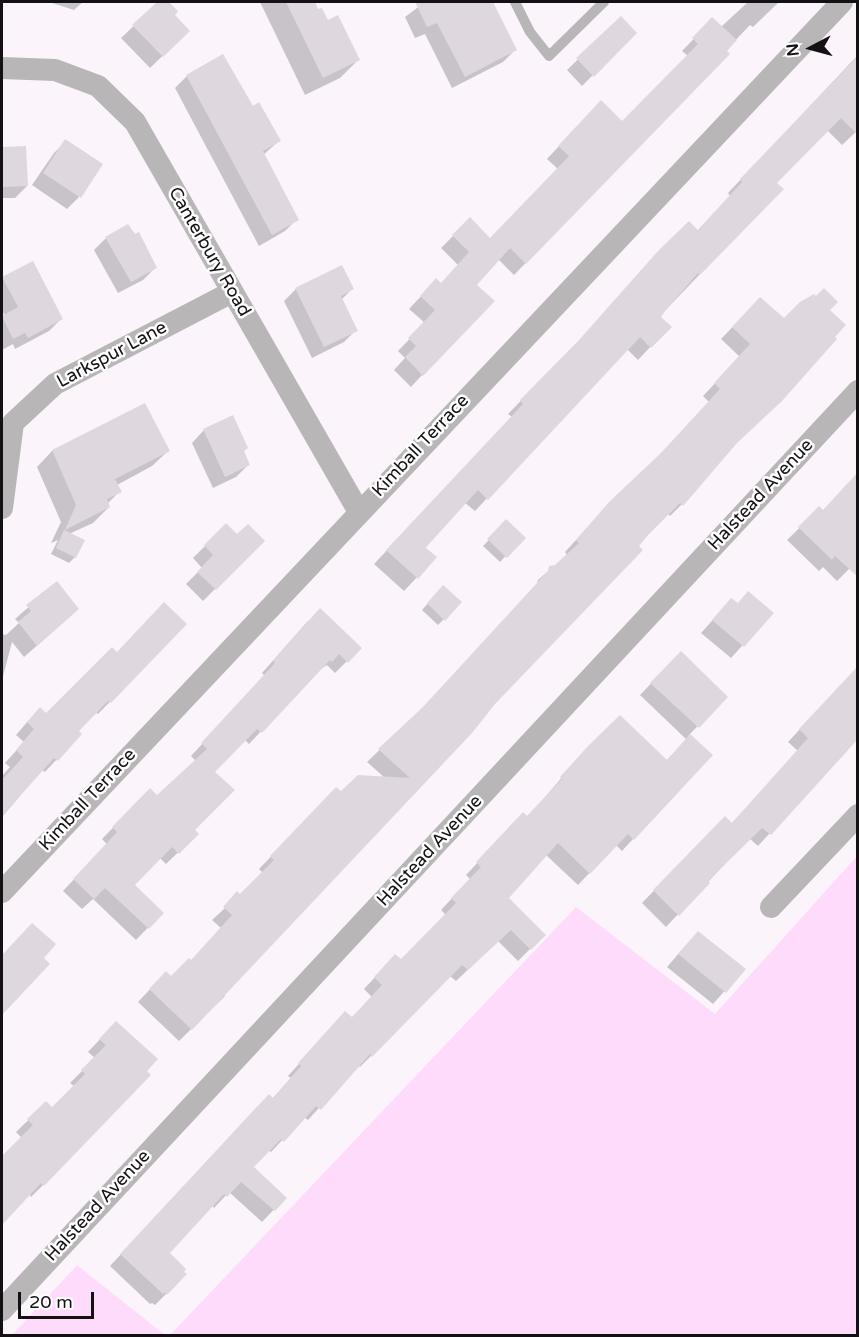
<!DOCTYPE html>
<html>
<head>
<meta charset="utf-8">
<style>
  body { margin:0 }
  #map { position:relative; width:859px; height:1337px; overflow:hidden; background:#fbf4fb; font-family:"Varela Round",sans-serif }
  canvas { display:block }
  .frame { position:absolute; inset:0; border:3px solid #141114; pointer-events:none }
  .north { position:absolute; left:781px; top:18px; width:60px; height:60px; -webkit-text-stroke:4px #fff; paint-order:stroke; rotate:264deg; font-size:16px; font-weight:700; line-height:24px; text-align:center; color:#141114 }
  .north::after { content:''; display:block; margin:auto; width:21px; height:27px; background:#141114; clip-path:polygon(50% 0,100% 100%,50% 72%,0 100%) }
  .scale { position:absolute; left:18px; top:1292px; width:76px; height:27px; box-sizing:border-box; border:3px solid #141114; border-top:0; padding-left:8px; font-size:18px; line-height:21px; white-space:nowrap; color:#141114; -webkit-text-stroke:4px #fff; paint-order:stroke }
</style>
</head>
<body>
<div id="map">
<canvas width="859" height="1337"></canvas>
<div class="frame"></div>
<div class="north">N</div>
<div class="scale">20 m</div>
</div>
<script>
const c = document.querySelector('canvas').getContext('2d');
c.lineJoin = 'round';
function fill(path, color) { c.fillStyle = color; c.fill(path, 'evenodd'); }
const toPath = rows => new Path2D(rows.map(r => 'M' + r).join(''));
function strokePath(path, color, width, dash) { c.strokeStyle = color; c.lineWidth = width; c.lineCap = dash ? 'butt' : 'round'; c.setLineDash(dash || []); c.stroke(path); }
function drawText(font, color, halo, rows, align = 'center') {
  c.font = font + ' "Varela Round",sans-serif'; c.lineWidth = 5; c.setLineDash([]); c.textBaseline = 'middle'; c.strokeStyle = halo; c.fillStyle = color; for (const [text, x, y, turn = 0] of rows) {
    c.save(); c.translate(x, y); c.rotate((+turn || 0) * Math.PI / 180); c.textAlign = isNaN(turn) ? turn : align; if (halo) c.strokeText(text, 0, 0); c.fillText(text, 0, 0); c.restore();
  }
}
fill(toPath([
  [857,856,857,1335,170,1335,576,907,715,1014],
  [77,1265,165,1335,12,1335]
]), '#ffdbfb');
fill(toPath([
  [49,2,83,2,74,10],
  [159,2,167,2,176,11,173,15,188,31,150,68,121,38],
  [260,2,313,2,318,11,358,60,340,78,305,95],
  [425,2,490,2,503,31,515,50,503,62,452,88,425,34,415,38,405,17],
  [748,2,779,2,753,27,750,25,725,51,699,84,514,275,498,259,475,285,422,375,411,387,394,370,405,358,398,351,425,323,409,309,425,292,441,284,458,265,441,248,470,219,490,240,558,169,547,159,589,114,622,123,688,56,682,51,713,19,721,27],
  [621,18,635,33,582,86,567,70],
  [858,55,858,130,842,145,827,130,775,183,781,189,659,317,669,327,638,360,627,349,475,511,465,503,424,548,435,558,404,591,374,564,512,417,508,414,566,355,697,231,730,196,728,193],
  [187,76,252,108,279,141,263,155,297,219,285,231,259,246,175,88],
  [66,141,79,197,67,209,32,185,54,153],
  [25,147,27,186,15,198,2,198,2,149],
  [106,238,155,268,143,280,118,293,94,250],
  [3,279,61,319,49,331,15,349,13,344,2,350,2,318,5,316,2,310],
  [296,289,352,289,341,300,356,330,344,342,312,358,284,301],
  [828,310,731,447,682,504,670,516,667,513,223,993,225,996,179,1041,138,1002,154,985,171,978,191,962,221,928,212,920,263,873,259,869,325,801,385,778,367,762,417,714,537,584,538,580,567,555,565,552,598,516,653,462,709,402,703,396,740,357,721,339,748,311,784,320],
  [204,430,243,452,248,465,236,477,213,488,192,443],
  [52,451,168,451,152,466,117,485,120,491,107,504,109,507,93,523,69,534,75,557,69,563,51,554,58,540,51,543,61,522,37,467],
  [819,509,858,560,837,581,823,567,819,571,787,540],
  [506,522,523,538,500,562,483,546],
  [226,525,237,536,263,541,203,601,186,584,202,568,193,558],
  [56,583,65,621,24,657,12,642,2,680,2,634,6,635,19,623,15,619],
  [443,587,460,603,438,625,422,610],
  [737,605,772,613,731,658,701,633,720,612],
  [308,621,360,648,335,673,327,665,318,671,249,744,244,739,213,772,193,830,197,834,166,864,160,858,133,885,162,913,136,940,93,899,82,909,63,891,107,844,102,839,150,790,157,797,196,761,191,756,265,676,262,673],
  [185,625,98,714,95,712,76,731,80,734,45,772,42,770,2,817,2,776,10,767,5,763,24,742,16,735,28,721,46,715,117,654],
  [669,665,726,697,689,735,633,839,622,851,616,845,578,885,546,855,507,898,544,935,518,961,498,941,456,981,450,976,360,1067,358,1065,308,1120,304,1117,271,1152,268,1150,252,1167,285,1198,262,1222,229,1192,214,1208,212,1205,168,1253,166,1294,155,1305,152,1303,150,1304,110,1266,257,1107,272,1099,291,1078,288,1076,334,1025,351,1019,372,997,364,989,395,956,401,961,446,915,441,910,470,879,466,875,512,826,527,818,577,760,666,761,687,740,640,695],
  [858,667,858,737,758,846,749,838,666,927,642,903,713,830,731,824,798,751,788,742],
  [32,925,42,958,48,964,2,1014,2,956],
  [686,945,744,969,713,1004,667,967],
  [104,1035,144,1071,43,1185,31,1197,29,1194,2,1223,2,1160,22,1138,16,1132,46,1103,52,1109,74,1086,70,1083,95,1058,88,1052]
]), '#0003');
fill(toPath([
  [157,2,169,2,178,11,175,15,190,31,163,57,132,25],
  [286,2,315,2,318,9,322,8,328,20,338,15,360,60,323,78],
  [415,2,493,2,517,50,465,77,437,23,427,27],
  [621,16,637,33,594,77,576,58],
  [712,17,737,40,727,51,730,54,526,264,510,248,477,285,495,301,423,376,405,357,416,346,408,338,435,310,420,296,436,278,441,283,469,252,452,235,470,217,490,238,569,156,558,146,601,100,622,121,698,44,692,38],
  [223,54,253,106,259,102,281,141,263,151,299,220,272,235,186,75],
  [858,56,858,135,841,118,777,183,784,189,700,275,698,273,665,311,661,317,672,327,651,348,640,337,488,500,478,490,429,544,426,548,437,557,418,579,386,550,523,404,520,400,579,340,658,251,689,221,698,230,742,182,740,179],
  [65,139,103,164,81,198,43,173],
  [26,146,28,186,2,187,2,147],
  [128,224,135,234,139,232,157,268,131,282,105,237],
  [33,261,63,319,28,338,25,333,13,339,2,316,18,307,2,277],
  [342,265,354,289,341,296,358,331,324,347,295,288],
  [824,288,838,302,830,310,846,325,835,337,837,339,782,401,737,443,683,506,680,503,648,535,639,546,643,550,495,704,472,733,192,1030,149,989,166,971,171,976,189,958,191,960,232,915,223,907,237,891,240,894,274,860,270,856,336,787,341,791,358,775,410,778,378,749,424,706,548,571,549,566,555,565,579,543,576,540,609,502,661,453,720,389,714,383,750,344,732,327,760,297,784,318,800,302,814,294,816,296],
  [145,403,170,451,115,479,122,492,107,499,110,507,65,530,76,505,52,450],
  [233,415,248,448,244,451,250,465,225,477,203,429],
  [858,472,858,577,835,556,832,560,798,527,819,506,823,510],
  [506,519,526,538,507,558,487,539],
  [226,523,237,534,248,524,265,541,216,590,197,572,213,555,204,545],
  [64,530,85,540,76,558,56,548],
  [57,581,79,609,37,646,18,622,31,611,26,605],
  [443,585,462,602,445,621,427,603],
  [748,591,774,613,744,647,712,620,731,598,738,603],
  [164,602,187,624,111,703,108,701,79,731,82,734,58,761,54,758,2,816,2,780,23,757,16,750,34,729,27,722,40,707,46,713,112,647,117,652],
  [320,608,362,648,348,663,339,654,332,662,330,660,262,733,257,729,215,772,235,790,195,830,199,834,179,854,172,847,135,885,164,913,149,929,105,888,94,899,73,879,117,832,112,827,150,788,157,795,207,749,201,743,275,663,273,661],
  [681,651,728,697,699,728,650,683],
  [858,666,858,739,771,835,762,828,708,881,710,883,679,916,653,890,725,816,732,823,808,738,799,729],
  [620,715,667,760,690,734,713,755,634,840,628,834,590,874,558,843,509,898,546,935,531,950,511,930,468,970,462,965,372,1057,370,1054,321,1110,316,1106,284,1142,281,1139,254,1167,287,1198,275,1211,241,1182,227,1197,224,1194,170,1253,186,1269,184,1272,187,1274,167,1295,165,1292,163,1294,120,1254,269,1094,273,1098,301,1066,298,1063,345,1011,352,1017,382,985,374,977,395,954,401,959,456,903,451,898,481,867,476,862,523,812,527,816,562,779,560,777,588,746],
  [32,923,56,944,44,958,50,964,2,1015,2,955],
  [698,931,746,969,726,993,678,954],
  [116,1021,158,1059,147,1071,151,1075,44,1186,41,1183,2,1225,2,1156,33,1125,27,1119,46,1101,52,1107,85,1074,81,1070,106,1045,99,1039]
]), '#ded7dd');
strokePath(toPath([
  [515,2,530,32,549,56,604,2]
]), '#b9b6b8', 10);
strokePath(toPath([
  [2,68,55,70,98,86,135,122,359,512],
  [2,508,13,423,55,384,232,292],
  [2,892,842,2],
  [771,907,858,815],
  [2,1310,858,391]
]), '#b9b6b8', 22);
drawText('18px', '#141114', '#fff', [
  ["Canterbury Road",209,252,60],
  ["Larkspur Lane",112,355,-28],
  ["Kimball Terrace",421,446,-47],
  ["Halstead Avenue",761,495,-47],
  ["Kimball Terrace",88,800,-47],
  ["Halstead Avenue",430,851,-47],
  ["Halstead Avenue",98,1206,-47]
]);
</script>
</body>
</html>
